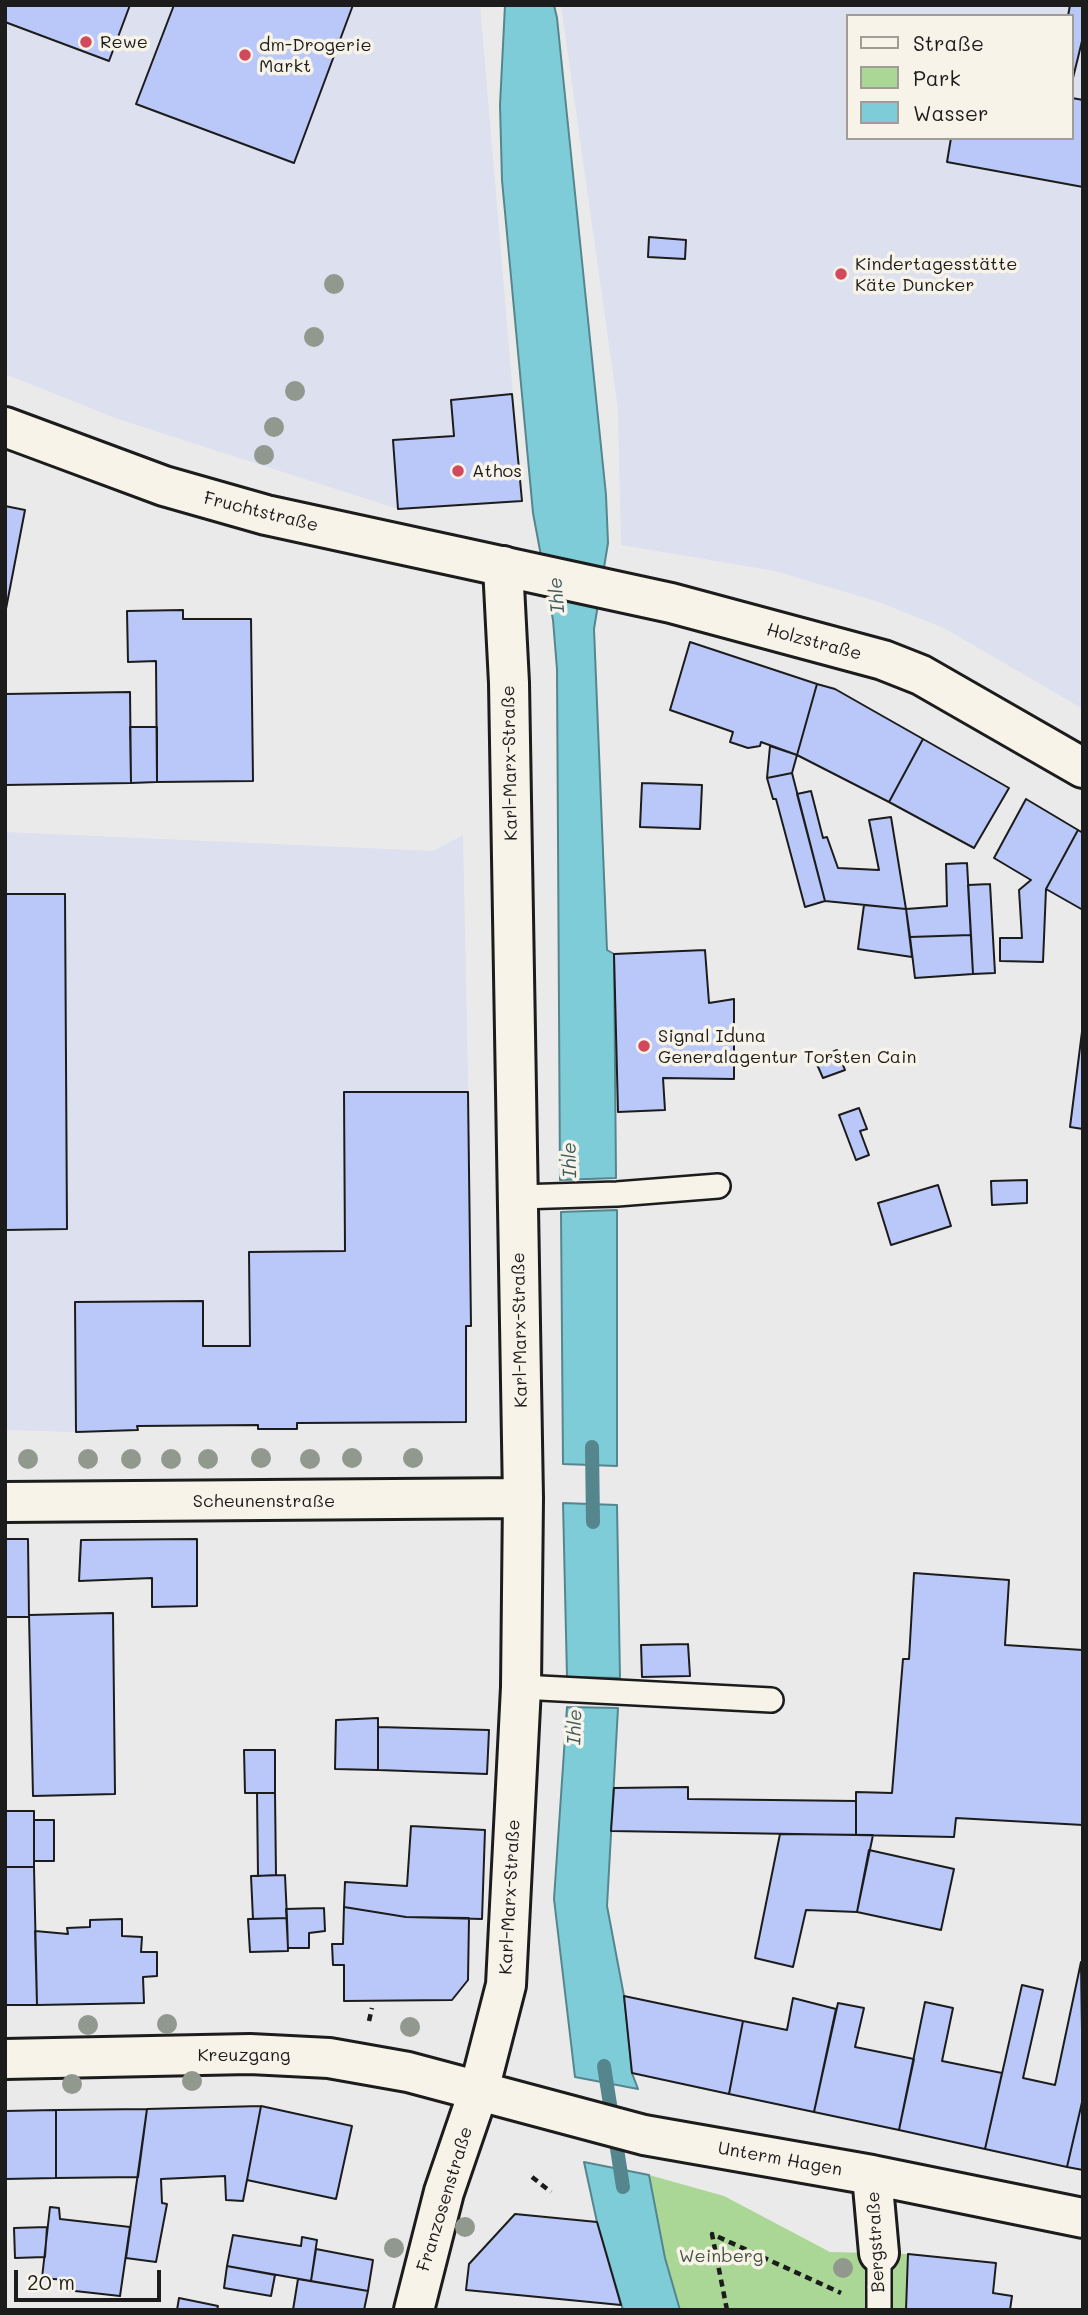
<!DOCTYPE html>
<html>
<head>
<meta charset="utf-8">
<style>
  body { margin:0 }
  #map { position:relative; width:1088px; height:2315px; overflow:hidden; background:#ebeaeb; font-family:Mali,sans-serif }
  canvas { display:block }
  .frame { position:absolute; inset:0; border:7px solid #1c1c1c; pointer-events:none }
  .legend { position:absolute; left:846px; top:14px; width:228px; height:126px; box-sizing:border-box; background:#f7f3e8; border:2px solid #9f9d96; margin:0; padding:9px 12px; list-style:none; font-size:21px; color:#1c1c1c }
  .legend li { display:flex; align-items:center; gap:14px; height:35px }
  .legend b { width:35px; border:2px solid #9f9d96 }
  .scale { position:absolute; left:14px; top:2270px; width:147px; height:32px; box-sizing:border-box; border:4px solid #1c1c1c; border-top:0; padding-left:9px; font-size:21px; line-height:24px; white-space:nowrap; color:#1c1c1c; -webkit-text-stroke:5px #f7f3e8; paint-order:stroke }
</style>
</head>
<body>
<div id="map">
<canvas width="1088" height="2315"></canvas>
<div class="frame"></div>
<ul class="legend">
<li><b style="height:9px;background:#f7f3e8"></b>Straße</li>
<li><b style="height:19px;background:#aad796"></b>Park</li>
<li><b style="height:19px;background:#7dccd8"></b>Wasser</li>
</ul>
<div class="scale">20 m</div>
</div>
<script>
const c = document.querySelector('canvas').getContext('2d');
c.lineJoin = 'round';
function fill(path, color) { c.fillStyle = color; c.fill(path, 'evenodd'); }
const toPath = rows => new Path2D(rows.map(r => 'M' + r).join(''));
function strokePath(path, color, width, dash) { c.strokeStyle = color; c.lineWidth = width; c.lineCap = dash ? 'butt' : 'round'; c.setLineDash(dash || []); c.stroke(path); }
function drawText(font, color, halo, rows, align = 'center') {
  c.font = font + ' Mali,sans-serif'; c.lineWidth = 7; c.setLineDash([]); c.textBaseline = 'middle'; c.strokeStyle = halo; c.fillStyle = color; for (const [text, x, y, turn = 0] of rows) {
    c.save(); c.translate(x, y); c.rotate((+turn || 0) * Math.PI / 180); c.textAlign = isNaN(turn) ? turn : align; if (halo) c.strokeText(text, 0, 0); c.fillText(text, 0, 0); c.restore();
  }
}
fill(toPath([
  [5,5,480,5,522,501,398,509,118,419,5,374],
  [561,5,1083,5,1083,709,944,628,879,602,775,571,621,545,618,409],
  [848,16,1072,16,1072,138,848,138],
  [5,832,433,851,463,835,471,1223,466,1422,297,1423,297,1429,258,1429,257,1425,138,1426,138,1430,76,1432,5,1430]
]), '#dce0ef');
fill(toPath([
  [649,2175,724,2196,830,2252,908,2254,906,2310,680,2310,665,2258]
]), '#aad796');
const water = toPath([
  [505,5,554,5,557,18,606,495,608,543,594,629,607,950,614,954,616,1178,560,1180,557,669,553,620,533,513,502,180,500,105,505,5],
  [617,1210,617,1466,563,1464,561,1212,617,1210],
  [563,1503,617,1505,620,1678,567,1677,563,1503],
  [567,1707,618,1708,607,1906,624,1996,632,2073,638,2089,575,2077,554,1899,567,1707],
  [584,2162,649,2175,665,2258,680,2310,623,2310,597,2222,584,2162]
]);
fill(water, '#7dccd8');
strokePath(water, '#56868d', 2);
strokePath(toPath([
  [592,1447,593,1522],
  [604,2066,623,2187]
]), '#56868d', 14);
const building = toPath([
  [5,5,130,5,109,61,5,22,5,5],
  [174,5,353,5,294,163,136,104,174,5],
  [1070,5,1083,5,1083,37,1072,82,1072,16,1068,16,1070,5],
  [1072,98,1083,100,1083,187,947,162,951,138,1072,138,1072,98],
  [649,237,686,240,685,259,648,257,649,237],
  [512,394,522,501,398,509,393,440,454,436,451,400,512,394],
  [5,506,25,510,5,614,5,506],
  [183,610,183,619,251,619,253,781,157,782,156,661,128,662,127,611,183,610],
  [690,642,817,684,797,755,761,742,760,746,748,748,730,742,733,732,670,710,690,642],
  [817,684,835,689,923,739,889,802,797,755,817,684],
  [130,692,131,783,5,785,5,694,130,692],
  [130,727,157,727,157,782,131,783,130,727],
  [923,739,1009,788,974,848,889,802,923,739],
  [770,746,797,755,792,773,767,778,770,746],
  [792,773,825,901,805,907,776,799,773,799,767,778,792,773],
  [642,783,702,785,700,829,640,827,642,783],
  [811,791,823,838,827,837,838,868,879,870,869,820,891,817,906,909,825,901,797,794,811,791],
  [1026,799,1078,830,1046,889,1043,962,1000,961,1000,938,1022,938,1019,890,1031,880,994,858,1026,799],
  [1078,830,1083,833,1083,910,1046,889,1078,830],
  [967,863,971,935,910,937,906,909,947,906,946,864,967,863],
  [990,884,995,973,973,974,968,885,990,884],
  [5,894,65,894,67,1229,5,1230,5,894],
  [864,905,906,909,912,957,858,949,864,905],
  [971,935,973,974,915,978,910,937,971,935],
  [705,950,709,1003,734,999,734,1079,663,1078,665,1110,618,1112,614,954,705,950],
  [1083,1024,1083,1129,1070,1127,1083,1024],
  [837,1050,845,1070,823,1078,815,1060,837,1050],
  [344,1092,468,1092,471,1326,466,1326,466,1422,297,1423,297,1429,258,1429,258,1425,137,1426,138,1430,76,1432,75,1302,203,1301,203,1346,250,1346,249,1252,345,1251,344,1092],
  [859,1108,867,1129,860,1131,869,1155,856,1160,839,1115,859,1108],
  [1027,1180,1027,1203,992,1205,991,1181,1027,1180],
  [938,1185,951,1226,891,1245,878,1203,938,1185],
  [5,1539,28,1539,29,1617,5,1617,5,1539],
  [197,1539,197,1606,152,1607,152,1578,79,1581,81,1540,197,1539],
  [914,1573,1009,1580,1005,1645,1083,1650,1083,1825,956,1818,954,1837,856,1835,856,1792,892,1793,903,1659,909,1659,914,1573],
  [113,1613,115,1794,33,1796,29,1615,113,1613],
  [688,1644,690,1676,642,1677,641,1645,688,1644],
  [378,1718,378,1770,335,1769,336,1720,378,1718],
  [378,1727,489,1730,487,1774,378,1770,378,1727],
  [244,1750,275,1750,275,1793,245,1793,244,1750],
  [688,1787,688,1799,856,1801,856,1835,611,1831,614,1788,688,1787],
  [257,1793,275,1793,276,1875,258,1876,257,1793],
  [5,1811,34,1811,34,1867,5,1867,5,1811],
  [34,1820,54,1820,54,1861,34,1861,34,1820],
  [411,1826,485,1830,482,1919,406,1917,344,1907,345,1882,407,1886,411,1826],
  [780,1834,873,1835,857,1912,806,1910,793,1967,755,1958,780,1834],
  [869,1850,954,1869,941,1930,857,1912,869,1850],
  [5,1867,34,1867,37,2005,5,2005,5,1867],
  [285,1875,287,1918,253,1919,251,1876,285,1875],
  [344,1907,406,1917,469,1918,468,1980,452,2000,344,2001,344,1965,333,1965,332,1944,343,1944,344,1907],
  [324,1908,325,1931,309,1933,309,1948,288,1948,286,1909,324,1908],
  [287,1918,288,1951,250,1952,248,1919,287,1918],
  [122,1919,122,1936,142,1937,141,1952,157,1952,157,1976,143,1977,144,2003,37,2005,35,1931,68,1934,67,1928,90,1927,90,1920,122,1919],
  [1081,1962,1083,2098,1067,2167,985,2149,1022,1985,1043,1990,1023,2078,1055,2085,1081,1962],
  [624,1996,743,2021,729,2094,632,2073,624,1996],
  [793,1998,836,2009,814,2112,729,2094,743,2021,787,2030,793,1998],
  [925,2002,953,2008,942,2061,1002,2073,985,2149,899,2130,925,2002],
  [838,2003,864,2008,855,2047,914,2059,899,2130,814,2112,838,2003],
  [1083,2098,1083,2170,1067,2167,1083,2098],
  [261,2106,352,2126,336,2199,247,2180,261,2106],
  [261,2106,243,2201,226,2200,225,2176,161,2179,162,2203,167,2204,156,2262,126,2258,147,2109,261,2106],
  [147,2109,138,2177,56,2178,56,2110,147,2109],
  [56,2110,56,2178,5,2179,5,2111,56,2110],
  [50,2207,59,2208,60,2219,130,2227,120,2296,66,2290,66,2280,42,2278,50,2207],
  [515,2214,597,2222,621,2305,466,2290,469,2264,515,2214],
  [47,2227,45,2257,15,2258,14,2228,47,2227],
  [233,2235,301,2246,302,2237,317,2240,311,2281,227,2266,233,2235],
  [316,2249,373,2260,368,2291,311,2281,316,2249],
  [908,2254,996,2263,993,2293,1012,2296,1010,2310,906,2310,908,2254],
  [227,2266,275,2275,271,2296,224,2288,227,2266],
  [298,2279,368,2291,364,2310,293,2310,298,2279],
  [179,2298,218,2306,217,2310,177,2310,179,2298]
]);
fill(building, '#b9c8f8');
strokePath(building, '#1c1c1c', 2);
const lane = toPath([
  [518,1197,617,1194,718,1186],
  [521,1687,771,1700],
  [879,2253,879,2310]
]);
const street = toPath([
  [5,1502,523,1498],
  [5,2059,250,2054,329,2058,408,2072,644,2135,872,2175,1083,2218],
  [872,2175,879,2253],
  [414,2310,444,2192,479,2090,506,1985,521,1687,523,1498,509,683,503,566]
]);
const secondary = toPath([
  [5,427,164,486,266,515,671,603,883,660,921,675,1083,768]
]);
strokePath(lane, '#1c1c1c', 28);
strokePath(street, '#1c1c1c', 44);
strokePath(secondary, '#1c1c1c', 44);
strokePath(toPath([
  [369,2021,372,2008],
  [532,2177,551,2192],
  [727,2310,712,2234,841,2293]
]), '#1c1c1c', 4.5, [7, 5]);
strokePath(lane, '#f7f3e8', 23);
strokePath(street, '#f7f3e8', 38);
strokePath(secondary, '#f7f3e8', 38);
c.fillStyle = '#91988e';
for (const [x, y] of [
  [334,284],
  [314,337],
  [295,391],
  [274,427],
  [264,455],
  [261,1458],
  [352,1458],
  [413,1458],
  [28,1459],
  [88,1459],
  [131,1459],
  [171,1459],
  [208,1459],
  [310,1459],
  [167,2024],
  [88,2025],
  [410,2027],
  [192,2081],
  [72,2084],
  [465,2227],
  [394,2248],
  [843,2268]
]) { c.beginPath(); c.arc(x, y, 10, 0, 2 * Math.PI); c.fill(); }
for (const [x, y, r, color] of [
  [86,42,7,"#d1495b"],
  [245,55,7,"#d1495b"],
  [841,274,7,"#d1495b"],
  [458,471,7,"#d1495b"],
  [644,1046,7,"#d1495b"]
]) { const dot = new Path2D(); dot.arc(x, y, r, 0, 2 * Math.PI); c.fillStyle = color; c.fill(dot); strokePath(dot, '#f7f3e8', 2.5); }
drawText('18px', '#1c1c1c', '#f7f3e8', [
  ["Rewe",100,42],
  ["dm-Drogerie",259,45],
  ["Markt",259,66],
  ["Kindertagesstätte",855,264],
  ["Käte Duncker",855,285],
  ["Athos",472,471],
  ["Signal Iduna",658,1036],
  ["Generalagentur Torsten Cain",658,1057]
], 'left');
drawText('18px', '#1c1c1c', '#f7f3e8', [
  ["Fruchtstraße",261,512,14],
  ["Holzstraße",814,642,15],
  ["Karl-Marx-Straße",510,763,-91],
  ["Karl-Marx-Straße",520,1330,-91],
  ["Scheunenstraße",264,1501],
  ["Karl-Marx-Straße",510,1897,-87],
  ["Kreuzgang",244,2055],
  ["Unterm Hagen",780,2159,10],
  ["Franzosenstraße",445,2199,-73],
  ["Bergstraße",876,2242,-93]
]);
drawText('18px', '#475441', '#f7f3e8', [
  ["Weinberg",721,2256]
]);
drawText('italic 19px', '#3e5a5e', '#f7f3e8', [
  ["Ihle",557,595,-95],
  ["Ihle",570,1160,-91],
  ["Ihle",575,1727,-88]
]);
</script>
</body>
</html>
